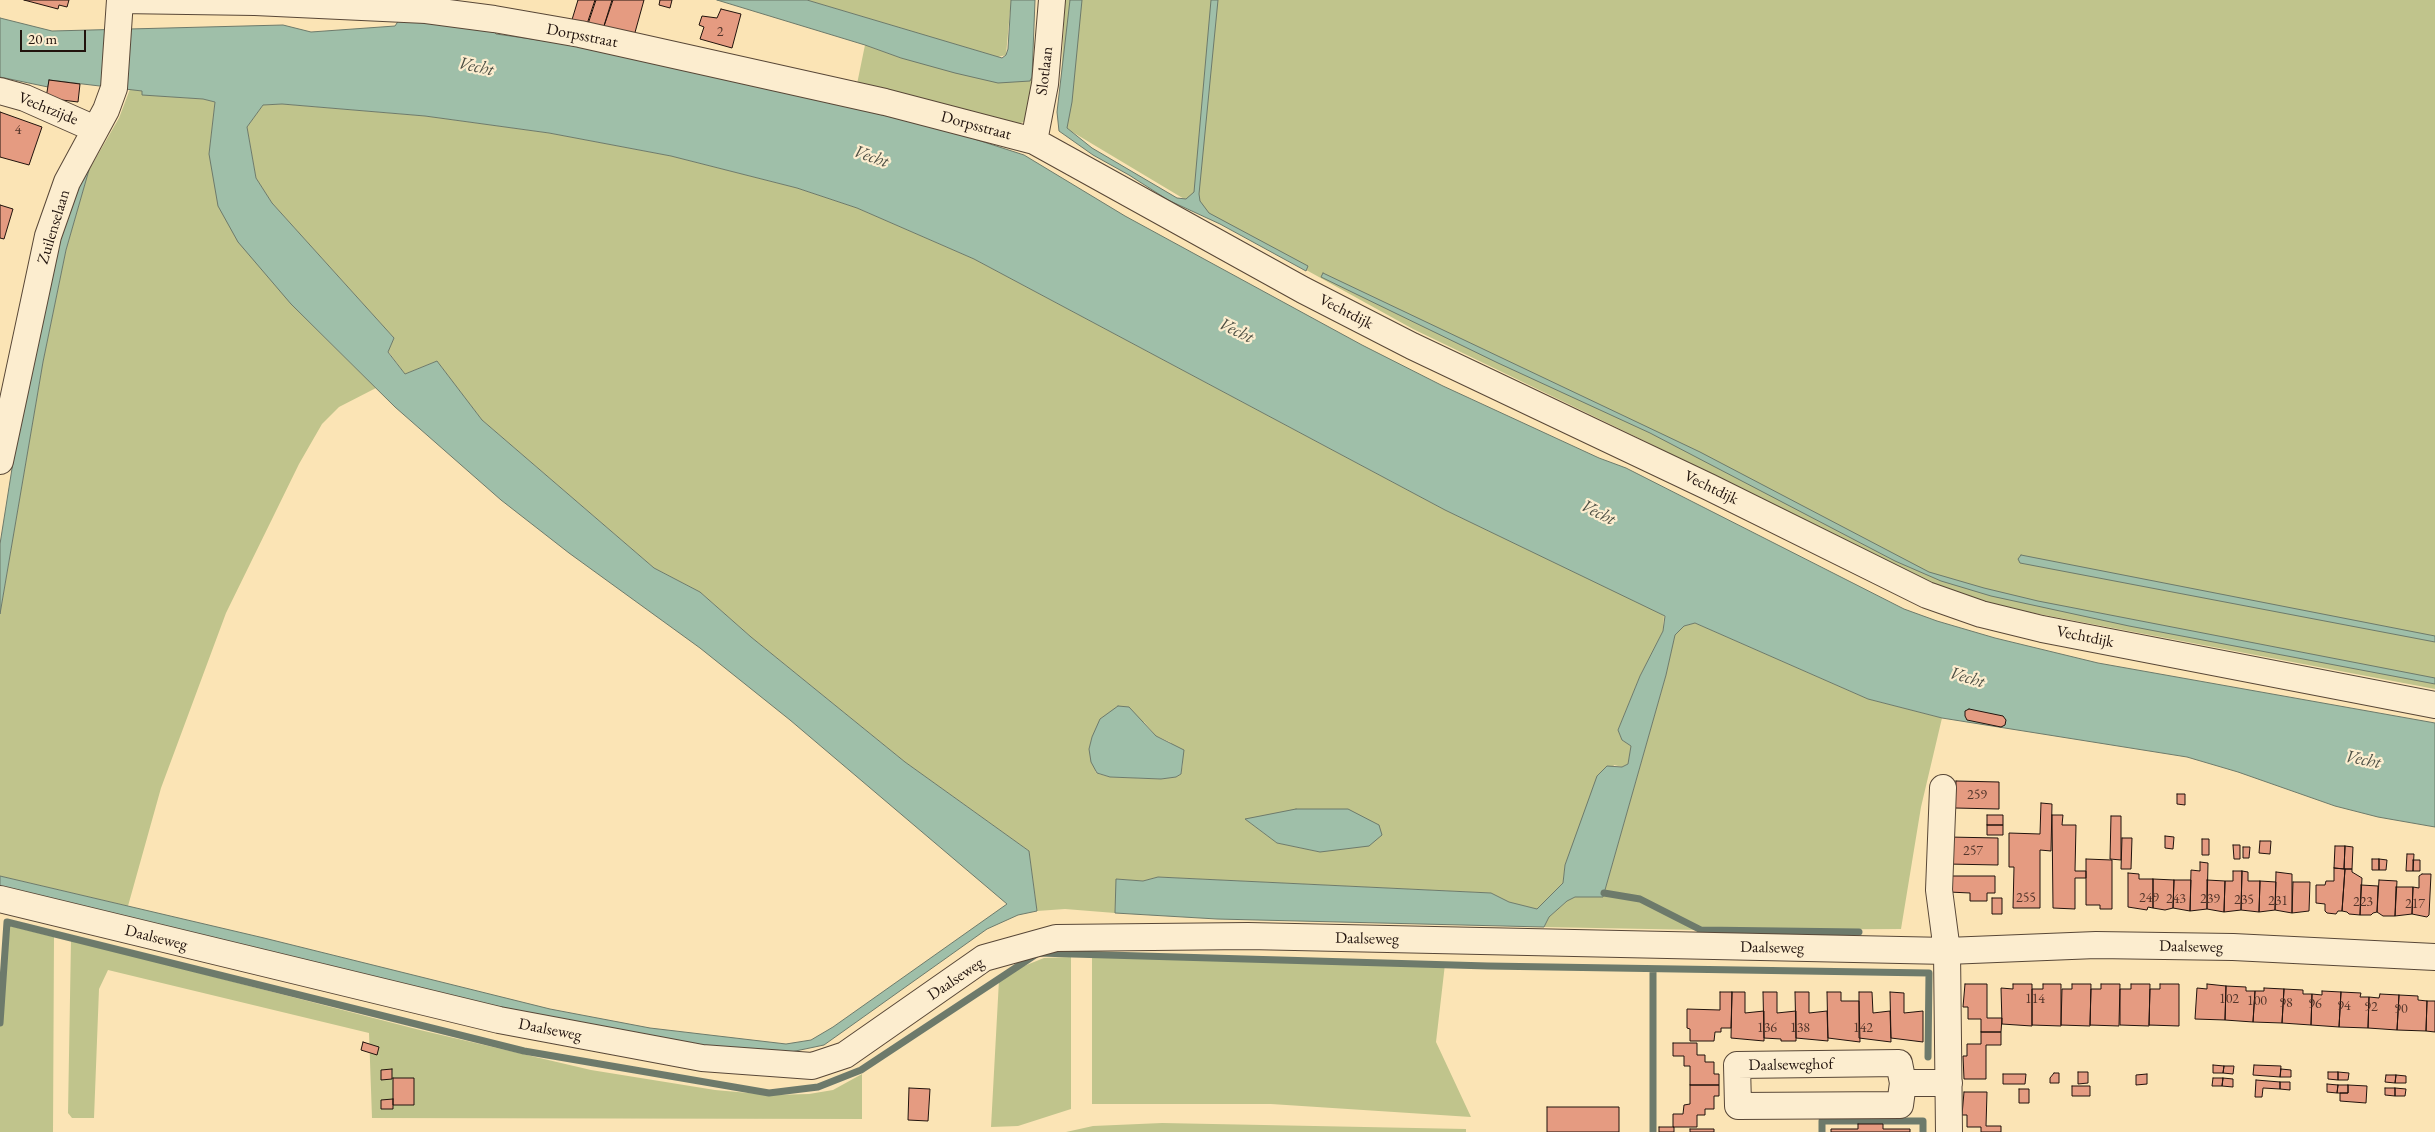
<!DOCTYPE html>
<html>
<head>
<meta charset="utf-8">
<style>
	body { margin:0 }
	#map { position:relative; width:2435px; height:1132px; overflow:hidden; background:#fbe4b5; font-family:"EB Garamond",serif }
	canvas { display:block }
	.scale { position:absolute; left:20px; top:30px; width:66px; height:22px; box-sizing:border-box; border:2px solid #21130d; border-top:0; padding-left:6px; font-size:15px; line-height:18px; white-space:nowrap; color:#21130d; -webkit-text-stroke:4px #fcedcf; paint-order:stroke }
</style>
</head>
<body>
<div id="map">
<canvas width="2435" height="1132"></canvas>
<div class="scale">20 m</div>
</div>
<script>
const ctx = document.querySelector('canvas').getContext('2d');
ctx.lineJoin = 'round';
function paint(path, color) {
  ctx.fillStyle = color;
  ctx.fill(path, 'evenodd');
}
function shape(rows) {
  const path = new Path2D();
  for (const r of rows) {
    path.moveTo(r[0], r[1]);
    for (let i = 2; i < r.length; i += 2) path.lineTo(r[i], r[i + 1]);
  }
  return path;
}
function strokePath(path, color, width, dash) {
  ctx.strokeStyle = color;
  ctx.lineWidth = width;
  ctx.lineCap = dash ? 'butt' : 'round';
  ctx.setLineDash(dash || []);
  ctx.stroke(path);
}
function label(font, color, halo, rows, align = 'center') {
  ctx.font = font + ' "EB Garamond",serif';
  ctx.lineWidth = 4.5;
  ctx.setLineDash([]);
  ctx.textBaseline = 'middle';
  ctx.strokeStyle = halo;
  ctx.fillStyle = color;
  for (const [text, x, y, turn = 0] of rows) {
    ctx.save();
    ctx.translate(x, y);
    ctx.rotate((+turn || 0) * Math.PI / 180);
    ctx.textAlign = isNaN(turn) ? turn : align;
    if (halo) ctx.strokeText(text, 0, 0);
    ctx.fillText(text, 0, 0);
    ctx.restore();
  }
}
paint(shape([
	[807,0,1011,0,1006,55,998,57],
	[1065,0,2435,0,2435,689,1965,600,1923,585,1649,443,1413,329,1261,245,1059,124],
	[865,45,901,58,1032,77,1031,67,1040,71,1030,116,1024,122,1014,125,857,84],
	[130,89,142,91,142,94,203,99,215,102,209,154,291,304,376,388,339,407,322,424,299,464,226,613,161,788,128,906,0,876,0,614,43,362,66,250,89,170,119,118],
	[282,104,425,116,549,133,671,156,797,188,857,208,974,259,1445,510,1664,615,1663,631,1640,676,1618,730,1622,740,1631,746,1628,764,1622,767,1614,765,1565,865,1563,883,1537,909,1509,902,1491,893,1158,877,1143,881,1117,879,1115,913,1065,909,1037,911,1029,851,905,762,751,637,700,592,654,568,482,420,437,361,405,374,388,351,394,338,272,203,256,178,247,127,263,105],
	[1144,722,1156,736,1170,742,1183,762,1181,774,1176,777,1161,779,1110,777,1096,773,1089,749,1092,737],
	[1245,819,1320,852,1277,843],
	[1695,623,1868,699,1942,718,1921,807,1901,929,1701,930,1544,927,1549,917,1567,901,1575,897,1603,897,1666,675,1675,634,1684,626],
	[10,926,54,937,53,1132,0,1132,0,1020,8,929],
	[71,940,420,1030,591,1070,715,1090,771,1095,809,1094,833,1090,862,1074,862,1119,372,1118,369,1033,108,970,99,989,94,1118,72,1118,68,1113],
	[1124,955,1445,964,1436,1042,1471,1117,1271,1104,1092,1104,1092,956],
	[1071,957,1071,1109,1018,1126,991,1127,999,980,1019,968,1044,958],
	[1162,1123,1466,1129,1466,1132,1066,1132,1093,1126]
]), '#c0c48c');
const water = shape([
	[717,0,807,0,1002,58,1006,55,1008,49,1011,0,1035,0,1032,77,1030,81,998,83,955,73,901,58,865,45,717,0],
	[1070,0,1082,0,1072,102,1067,128,1092,148,1177,198,1186,199,1194,192,1211,0,1218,0,1199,194,1200,201,1209,213,1308,266,1306,271,1220,224,1168,200,1129,175,1093,155,1059,131,1057,112,1070,0],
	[0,18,52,31,283,25,311,32,395,26,399,20,491,28,496,34,560,43,823,100,959,134,1024,155,1125,216,1362,345,1443,386,1599,458,1626,468,1904,609,1937,621,1995,638,2098,663,2435,723,2435,827,2378,817,2335,806,2238,772,2187,757,1942,718,1868,699,1695,623,1684,626,1675,635,1666,675,1603,897,1575,897,1567,901,1549,917,1544,927,1217,919,1115,913,1116,879,1143,881,1158,877,1491,893,1509,902,1537,909,1563,883,1565,865,1597,776,1607,766,1622,767,1628,764,1631,746,1622,740,1618,730,1640,676,1663,631,1665,616,1445,510,974,259,857,208,797,188,671,156,549,133,425,116,282,104,263,105,247,127,256,178,272,203,394,338,388,352,405,374,437,361,482,420,654,568,700,592,751,637,905,762,1029,851,1037,911,1018,915,987,929,824,1045,786,1053,679,1044,467,1000,0,886,0,876,264,938,550,1009,650,1028,786,1044,811,1040,833,1027,1007,904,790,720,700,648,569,553,501,500,395,407,291,304,238,242,218,206,209,154,215,102,203,99,142,95,142,91,49,80,48,87,0,77,0,18],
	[89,170,66,250,43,362,0,614,0,544,28,368,58,242,85,171,89,170],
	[1323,273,1700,452,1929,572,1984,588,2038,601,2435,678,2435,684,2129,626,1991,596,1941,581,1895,561,1650,433,1498,363,1321,277,1323,273],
	[2021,555,2435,636,2435,642,2020,563,2018,559,2021,555],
	[1118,706,1129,707,1156,736,1184,750,1181,774,1176,777,1161,779,1110,777,1097,773,1091,762,1089,749,1092,737,1100,719,1118,706],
	[1296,809,1348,809,1379,825,1382,835,1369,846,1320,852,1277,843,1245,819,1296,809]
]);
paint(water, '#9fbfa9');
strokePath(water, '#6d7a6b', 1);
strokePath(shape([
	[1604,893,1640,899,1701,930,1859,932],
	[1653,969,1653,1132],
	[0,1023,7,922,524,1051,769,1093,818,1087,861,1070,1038,953,1488,966,1929,973,1928,1057],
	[1822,1132,1822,1121,1923,1121,1923,1132]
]), '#6d7a6b', 7);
const building = shape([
	[24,0,69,0,67,7,59,5,58,9,24,0],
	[578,0,595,0,586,27,571,23,578,0],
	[596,0,612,0,603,29,587,27,596,0],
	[613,0,644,0,634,36,603,29,613,0],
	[660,0,672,0,670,8,659,5,660,0],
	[721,9,741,14,732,48,700,39,704,27,699,25,702,16,717,18,721,9],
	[49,80,80,84,78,102,46,98,49,80],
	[0,112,42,127,29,165,0,157,0,112],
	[0,205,13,209,4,239,0,238,0,205],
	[1969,709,2003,716,2006,720,2005,725,2001,727,1967,720,1965,716,1965,711,1969,709],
	[1956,781,1999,782,1999,809,1955,808,1956,781],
	[2177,794,2185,794,2185,805,2177,804,2177,794],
	[2041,803,2052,804,2051,851,2040,850,2040,908,2013,908,2014,867,2009,867,2009,833,2040,834,2041,803],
	[1987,815,2003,815,2003,825,1987,825,1987,815],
	[2052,815,2063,815,2062,825,2076,825,2075,871,2086,871,2086,878,2075,878,2075,909,2053,908,2052,815],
	[2111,816,2121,816,2121,860,2110,859,2111,816],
	[1987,825,2003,825,2003,835,1987,835,1987,825],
	[2165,836,2174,837,2173,849,2165,848,2165,836],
	[1948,837,1998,838,1998,865,1947,864,1948,837],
	[2122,838,2132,838,2131,869,2121,869,2122,838],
	[2202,839,2209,839,2209,855,2202,855,2202,839],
	[2260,841,2271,841,2270,854,2259,853,2260,841],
	[2233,845,2240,845,2240,859,2234,859,2233,845],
	[2335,846,2345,846,2344,869,2334,868,2335,846],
	[2345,846,2353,847,2352,869,2344,869,2345,846],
	[2243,847,2250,847,2249,858,2243,858,2243,847],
	[2407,854,2414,854,2413,871,2406,871,2407,854],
	[2086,859,2112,860,2112,909,2100,909,2100,905,2086,905,2086,859],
	[2372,859,2379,859,2379,870,2372,870,2372,859],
	[2379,859,2387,860,2386,870,2379,870,2379,859],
	[2413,860,2420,860,2420,871,2413,871,2413,860],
	[2200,862,2208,863,2207,909,2190,911,2191,870,2200,871,2200,862],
	[2334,868,2345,869,2342,911,2338,911,2336,914,2327,913,2325,911,2325,904,2316,903,2316,885,2325,885,2326,881,2334,881,2334,868],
	[2345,869,2352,869,2352,872,2362,878,2360,915,2349,914,2347,912,2342,911,2345,869],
	[2233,871,2242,871,2241,910,2224,912,2225,881,2233,881,2233,871],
	[2242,871,2248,872,2248,881,2260,881,2259,912,2241,910,2242,871],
	[2276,872,2292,874,2292,913,2275,910,2276,872],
	[2128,873,2139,874,2139,879,2153,879,2153,908,2148,907,2147,910,2128,907,2128,873],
	[2422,874,2431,874,2429,915,2427,917,2412,914,2413,887,2419,888,2419,876,2422,874],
	[1949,876,1995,876,1995,893,1987,893,1987,901,1970,901,1970,893,1949,892,1949,876],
	[2153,879,2174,880,2173,908,2165,910,2153,908,2153,879],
	[2174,880,2191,880,2190,911,2173,908,2174,880],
	[2207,880,2225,881,2224,912,2207,909,2207,880],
	[2379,880,2397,881,2395,916,2383,916,2377,912,2379,880],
	[2260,881,2276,882,2275,910,2259,912,2260,881],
	[2293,882,2310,882,2309,911,2292,913,2293,882],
	[2361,885,2378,886,2377,912,2373,913,2371,915,2360,915,2361,885],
	[2396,887,2413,887,2412,914,2395,916,2396,887],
	[1992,898,2002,898,2002,914,1992,914,1992,898],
	[1965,984,1987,984,1987,1018,2002,1018,2001,1032,1981,1032,1981,1019,1968,1019,1968,1007,1963,1007,1965,984],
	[2013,984,2032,984,2032,1026,2002,1024,2001,988,2013,989,2013,984],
	[2043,984,2061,984,2061,1026,2032,1025,2032,989,2043,989,2043,984],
	[2072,984,2091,984,2090,1026,2061,1025,2062,989,2072,989,2072,984],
	[2101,984,2120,984,2119,1026,2090,1025,2091,989,2101,989,2101,984],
	[2131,984,2150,984,2149,1026,2120,1025,2120,989,2131,989,2131,984],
	[2160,984,2179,984,2179,1026,2149,1025,2150,989,2160,989,2160,984],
	[2207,984,2226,986,2225,1020,2195,1019,2197,988,2207,989,2207,984],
	[2226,986,2246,987,2246,991,2255,991,2253,1022,2225,1020,2226,986],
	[2264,988,2284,989,2282,1023,2253,1022,2255,991,2264,991,2264,988],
	[2284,989,2303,990,2303,994,2312,994,2311,1025,2282,1023,2284,989],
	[2322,991,2341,992,2339,1027,2311,1025,2312,994,2322,995,2322,991],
	[1720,992,1732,992,1731,1028,1721,1028,1721,1032,1715,1032,1714,1041,1690,1041,1690,1029,1687,1028,1687,1009,1720,1010,1720,992],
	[1732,992,1745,992,1745,1013,1764,1011,1764,1041,1731,1038,1732,992],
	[1763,992,1777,992,1777,1013,1796,1011,1796,1041,1781,1041,1781,1039,1764,1038,1763,992],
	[1795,992,1809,992,1809,1013,1827,1011,1828,1041,1796,1038,1795,992],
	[1827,992,1841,992,1841,1001,1859,1001,1860,1042,1828,1038,1827,992],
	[1859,992,1872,992,1873,1013,1890,1011,1891,1042,1859,1038,1859,992],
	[1890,992,1904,993,1904,1013,1923,1011,1923,1042,1891,1038,1890,992],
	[2341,992,2361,993,2360,997,2369,997,2368,1028,2339,1027,2341,992],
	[2380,994,2399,995,2397,1030,2368,1028,2369,997,2379,998,2380,994],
	[2399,995,2418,996,2418,1000,2427,1001,2426,1031,2397,1030,2399,995],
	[2427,1001,2435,1001,2435,1032,2426,1031,2427,1001],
	[1981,1032,2001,1032,2001,1045,1986,1045,1986,1079,1964,1079,1963,1056,1967,1056,1967,1044,1981,1044,1981,1032],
	[363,1042,379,1047,377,1055,361,1050,363,1042],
	[1673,1043,1697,1043,1697,1055,1705,1055,1705,1062,1714,1062,1714,1074,1719,1074,1719,1085,1690,1085,1690,1066,1684,1066,1684,1056,1673,1056,1673,1043],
	[2213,1065,2224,1066,2223,1073,2213,1073,2213,1065],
	[2254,1065,2281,1066,2280,1077,2253,1075,2254,1065],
	[2224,1066,2234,1066,2233,1074,2223,1073,2224,1066],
	[392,1069,392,1079,381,1080,381,1070,392,1069],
	[2281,1069,2291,1070,2291,1077,2280,1077,2281,1069],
	[2078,1072,2088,1072,2088,1083,2078,1084,2078,1072],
	[2328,1072,2338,1072,2338,1080,2328,1079,2328,1072],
	[2338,1072,2349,1073,2348,1080,2338,1080,2338,1072],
	[2054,1073,2059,1073,2059,1083,2050,1083,2050,1078,2054,1073],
	[2003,1074,2026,1074,2025,1084,2003,1084,2003,1074],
	[2147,1074,2147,1084,2136,1085,2136,1075,2147,1074],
	[2386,1075,2396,1075,2395,1083,2385,1082,2386,1075],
	[2396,1075,2406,1076,2406,1083,2395,1083,2396,1075],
	[393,1078,414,1078,414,1105,393,1105,393,1078],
	[2213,1078,2223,1078,2222,1086,2212,1086,2213,1078],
	[2223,1078,2233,1079,2233,1087,2222,1086,2223,1078],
	[2256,1080,2280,1082,2280,1089,2263,1088,2262,1097,2255,1097,2256,1080],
	[2280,1082,2290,1082,2290,1090,2280,1089,2280,1082],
	[2327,1084,2338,1085,2337,1093,2327,1092,2327,1084],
	[1690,1085,1719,1085,1719,1096,1714,1096,1714,1109,1705,1109,1705,1115,1697,1115,1697,1127,1673,1127,1673,1114,1683,1114,1684,1105,1690,1104,1690,1085],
	[2338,1085,2348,1085,2348,1093,2337,1093,2338,1085],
	[2348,1085,2367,1086,2366,1103,2340,1101,2340,1093,2348,1093,2348,1085],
	[2072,1086,2090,1086,2090,1096,2072,1096,2072,1086],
	[909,1088,930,1089,928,1121,908,1120,909,1088],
	[2385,1088,2395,1088,2395,1096,2385,1095,2385,1088],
	[2395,1088,2406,1089,2405,1096,2395,1096,2395,1088],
	[2019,1089,2029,1089,2029,1103,2019,1103,2019,1089],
	[1964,1092,1987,1092,1986,1126,2001,1126,2001,1132,1981,1132,1981,1127,1967,1127,1967,1115,1962,1115,1964,1092],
	[393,1099,393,1109,381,1109,381,1100,393,1099],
	[1547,1107,1619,1107,1619,1132,1547,1132,1547,1107],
	[1858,1124,1883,1124,1883,1129,1910,1129,1910,1132,1831,1132,1831,1129,1858,1129,1858,1124],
	[1659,1127,1674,1127,1674,1132,1659,1132,1659,1127],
	[1690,1129,1714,1129,1714,1132,1690,1132,1690,1129]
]);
paint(building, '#e59b81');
strokePath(building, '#21130d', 1);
const minor = shape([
	[120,0,255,2,426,10,494,19,580,34,885,102,1034,141,1303,290,1412,346,1709,487,1927,595,1981,614,2042,629,2435,705],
	[0,91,25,98,95,129],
	[1034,141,1045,84,1052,0],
	[0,461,48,236,67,182,106,110,114,88,120,0],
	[1943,788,1939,890,1947,951,1949,1132],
	[0,899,499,1020,702,1058,812,1066,845,1055,984,958,1056,938,1248,936,1947,951,2096,945,2233,947,2435,957],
	[1903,1083,1899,1063,1737,1065,1738,1106,1900,1105,1903,1083,1949,1083]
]);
strokePath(minor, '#584737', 28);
strokePath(minor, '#fcedcf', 26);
label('14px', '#52352a', null, [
	["2",720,32],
	["4",18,130],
	["259",1977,795],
	["257",1973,851],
	["255",2026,898],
	["249",2149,898],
	["243",2176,899],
	["239",2210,899],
	["235",2244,900],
	["231",2278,901],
	["223",2363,902],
	["217",2415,904],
	["114",2035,999],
	["102",2229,999],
	["100",2257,1001],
	["98",2286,1003],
	["96",2315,1004],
	["94",2344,1006],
	["92",2371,1007],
	["90",2401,1009],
	["136",1767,1028],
	["138",1800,1028],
	["142",1863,1028]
]);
label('16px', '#21130d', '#fcedcf', [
	["Dorpsstraat",582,36,11],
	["Slotlaan",1045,71,-83],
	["Vechtzijde",48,109,22],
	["Dorpsstraat",976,126,15],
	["Zuilenselaan",54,227,-73],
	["Vechtdijk",1346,312,27],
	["Vechtdijk",1711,488,26],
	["Vechtdijk",2085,637,11],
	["Daalseweg",156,938,14],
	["Daalseweg",1367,939,1],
	["Daalseweg",2191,947,1],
	["Daalseweg",1772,948,1],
	["Daalseweg",956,979,-34],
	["Daalseweg",550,1030,11],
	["Daalseweghof",1791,1065,-1]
]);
label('italic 18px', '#4d4f44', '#fcedcf', [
	["Vecht",476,67,12],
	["Vecht",871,157,19],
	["Vecht",1236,331,26],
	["Vecht",1598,513,27],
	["Vecht",1967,678,16],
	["Vecht",2363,760,11]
]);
</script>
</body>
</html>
